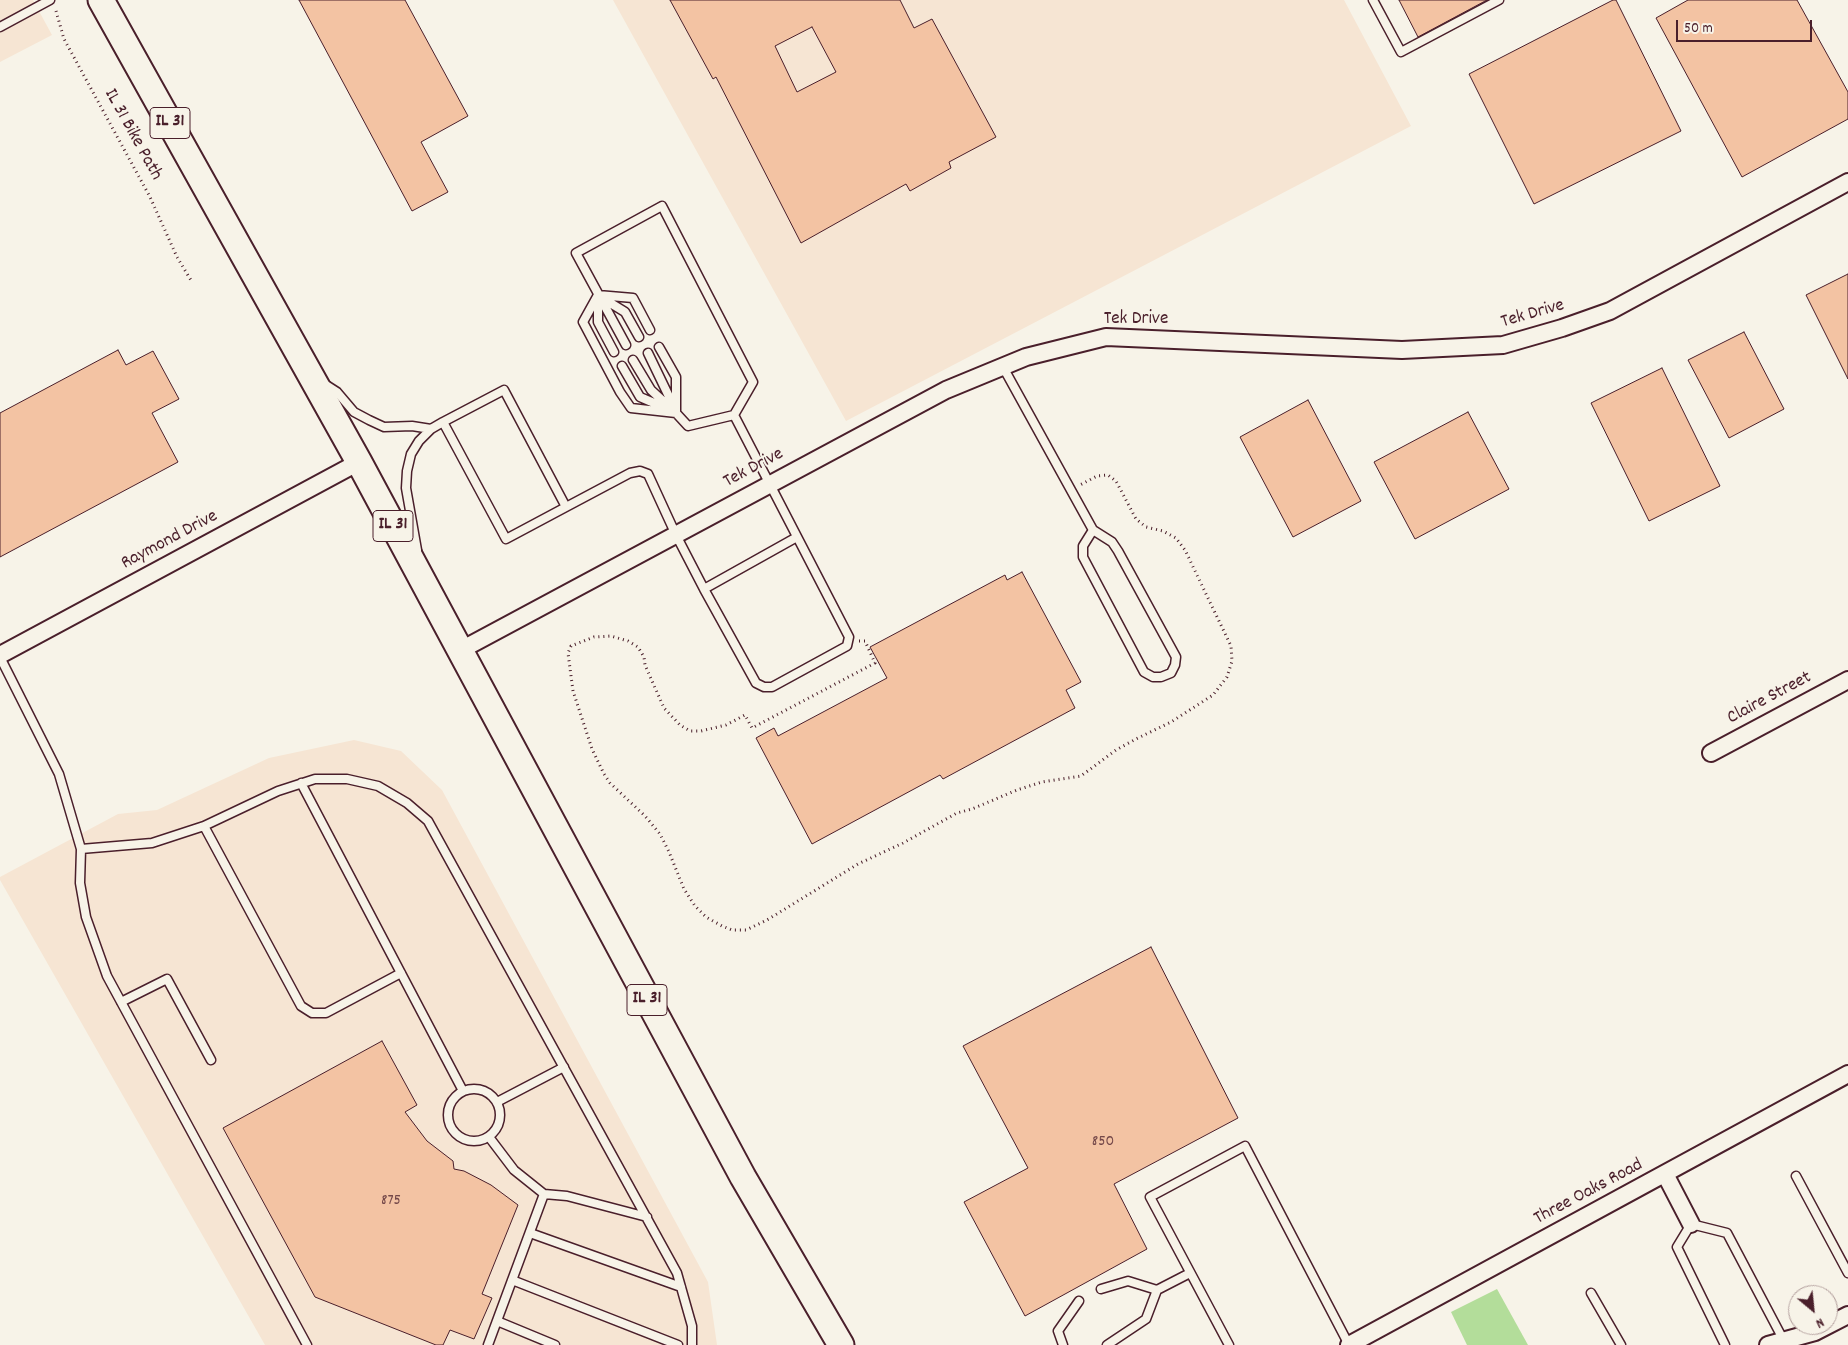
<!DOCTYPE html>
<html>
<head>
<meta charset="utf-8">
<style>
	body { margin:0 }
	#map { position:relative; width:1848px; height:1345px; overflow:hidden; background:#f7f3e8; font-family:Dekko,sans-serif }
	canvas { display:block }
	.north { position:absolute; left:1788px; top:1285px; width:50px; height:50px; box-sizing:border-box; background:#f7f3e8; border:1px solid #b29e9c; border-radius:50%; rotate:152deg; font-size:14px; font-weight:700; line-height:20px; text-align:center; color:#4a1f2b }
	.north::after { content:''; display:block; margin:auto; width:18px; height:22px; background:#4a1f2b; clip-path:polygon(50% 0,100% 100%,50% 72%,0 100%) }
	.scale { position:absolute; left:1676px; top:20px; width:136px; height:22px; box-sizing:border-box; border:2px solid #4a1f2b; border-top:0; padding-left:6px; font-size:15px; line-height:18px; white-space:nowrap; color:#4a1f2b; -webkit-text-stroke:4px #f7f3e8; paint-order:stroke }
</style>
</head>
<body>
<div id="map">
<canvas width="1848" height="1345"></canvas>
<div class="north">N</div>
<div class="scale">50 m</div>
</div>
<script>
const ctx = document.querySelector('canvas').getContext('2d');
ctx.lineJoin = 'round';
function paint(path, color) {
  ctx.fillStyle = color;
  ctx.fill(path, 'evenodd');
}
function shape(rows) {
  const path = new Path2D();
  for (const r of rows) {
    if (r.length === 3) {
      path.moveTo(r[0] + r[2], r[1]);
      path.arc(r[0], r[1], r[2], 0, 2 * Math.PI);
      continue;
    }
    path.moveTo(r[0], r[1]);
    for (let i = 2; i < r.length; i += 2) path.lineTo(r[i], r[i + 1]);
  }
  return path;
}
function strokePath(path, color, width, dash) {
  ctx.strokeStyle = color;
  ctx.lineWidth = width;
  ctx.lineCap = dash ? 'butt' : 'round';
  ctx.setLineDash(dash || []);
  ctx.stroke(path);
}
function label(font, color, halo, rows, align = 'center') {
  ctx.font = font + ' Dekko,sans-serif';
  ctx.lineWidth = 4;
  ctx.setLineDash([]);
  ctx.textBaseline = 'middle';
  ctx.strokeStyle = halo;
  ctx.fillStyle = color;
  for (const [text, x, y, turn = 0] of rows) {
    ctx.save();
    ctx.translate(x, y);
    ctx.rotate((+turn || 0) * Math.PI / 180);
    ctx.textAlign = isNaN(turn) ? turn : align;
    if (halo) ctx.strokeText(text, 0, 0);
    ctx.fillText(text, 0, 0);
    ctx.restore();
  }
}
paint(shape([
	[0,0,33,0,52,35,0,62],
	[613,0,1344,0,1411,126,846,421],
	[354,740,401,751,442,790,708,1282,717,1345,265,1345,0,880,0,877,118,814,157,810,269,758]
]), '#f6e5d3');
paint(shape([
	[1497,1289,1528,1345,1467,1345,1451,1312]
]), '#b3dd9a');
const building = shape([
	[299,0,405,0,468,116,421,142,448,192,412,211,299,0],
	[670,0,900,0,914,28,932,19,996,137,949,162,951,168,910,191,906,184,801,243,716,77,713,79,670,0],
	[812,27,836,72,797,92,775,46,812,27],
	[1399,0,1487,0,1418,37,1399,0],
	[1613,0,1616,0,1681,131,1534,204,1469,74,1613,0],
	[1688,0,1797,0,1848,92,1848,119,1742,177,1656,18,1688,0],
	[1848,274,1848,379,1806,295,1848,274],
	[1744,332,1784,409,1729,438,1688,360,1744,332],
	[118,350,126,365,153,351,179,399,152,413,178,462,0,557,0,413,118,350],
	[1662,368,1720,486,1649,521,1591,403,1662,368],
	[1308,400,1361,501,1293,537,1240,437,1308,400],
	[1468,412,1509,489,1415,539,1374,462,1468,412],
	[1022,572,1081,682,1066,690,1075,708,943,779,940,775,812,844,756,738,774,728,778,736,887,678,870,647,1005,575,1007,580,1022,572],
	[1151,947,1238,1118,1114,1184,1147,1249,1025,1316,964,1202,1028,1168,963,1046,1151,947],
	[382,1041,417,1105,405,1112,427,1141,453,1161,454,1169,464,1171,491,1185,518,1205,482,1294,492,1298,474,1339,450,1330,443,1345,436,1345,315,1297,223,1128,382,1041]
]);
paint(building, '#f3c3a3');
strokePath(building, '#4a1f2b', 1);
const service = shape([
	[1373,0,1401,52,1499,0],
	[0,27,50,0],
	[598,295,583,322,620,392,631,408,676,413],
	[598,295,633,298,650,330],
	[599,296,625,312,639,337],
	[598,297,598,322,614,352],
	[659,347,676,377,676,413],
	[648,353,675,409],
	[633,360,651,390,676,413,688,426,734,415],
	[622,366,640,397,668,409],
	[1003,367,1093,530,1112,542,1118,551,1176,657,1175,665,1171,673,1161,677,1153,677,1144,672,1083,557,1083,546,1093,530],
	[323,383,337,392,354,412,369,420,384,427,412,426,431,429],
	[566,507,630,473,640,471,648,474,676,535,704,589,756,683,764,687,772,687,847,646,849,637,734,415,753,382,662,206,576,253,626,345],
	[417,550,406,488,407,471,411,454,419,441,431,429,443,422,504,390,566,507,506,539,443,422],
	[704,589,797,537],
	[0,657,59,774,81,849,152,843,204,826,278,791,315,779,347,779,378,786,407,803,428,821,677,1273,692,1326,692,1345],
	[301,783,463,1091],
	[204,826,301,1006,312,1013,326,1013,401,973],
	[81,849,80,883,86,917,107,976,307,1345],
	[121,1002,167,979,211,1060],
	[474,1115,26],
	[497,1102,564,1067],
	[1796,1176,1848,1273],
	[544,1194,567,1196,647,1217],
	[530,1233,681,1287],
	[512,1280,678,1345],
	[1101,1289,1128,1281,1157,1290],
	[1591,1293,1621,1345],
	[497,1321,555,1345],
	[488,1345,544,1194,514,1170,489,1137],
	[1063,1345,1058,1331,1079,1301],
	[1107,1345,1146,1319,1157,1290,1190,1273],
	[1229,1345,1150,1197,1245,1146,1349,1345],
	[1725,1345,1677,1247,1691,1224,1727,1233,1784,1341]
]);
const minor = shape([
	[459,651,946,390,1026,357,1106,337,1402,350,1503,345,1562,328,1610,311,1848,182],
	[0,655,359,462],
	[1711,753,1848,680],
	[1665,1174,1691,1224],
	[1349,1345,1848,1074],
	[1768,1345,1815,1332,1848,1315]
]);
const primary = shape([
	[101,0,359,462,743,1177,841,1345]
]);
strokePath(service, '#4a1f2b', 11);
strokePath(minor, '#4a1f2b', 20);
strokePath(primary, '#4a1f2b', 29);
strokePath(shape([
	[56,11,64,39,150,197,177,257,192,282],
	[859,641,865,641,875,663,752,728,745,715,726,725,701,731,690,731,680,725,664,708,645,665,644,657,638,647,628,641,611,636,594,637,571,646,568,653,573,691,592,749,604,774,610,783,645,816,660,834,669,852,684,889,695,906,706,917,722,926,732,930,746,930,767,920,858,864,903,843,957,813,972,809,1017,790,1042,782,1081,776,1116,750,1136,739,1171,722,1213,695,1227,677,1232,661,1231,646,1185,550,1176,538,1163,531,1146,527,1136,519,1116,481,1108,475,1097,476,1080,485]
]), '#4a1f2b', 3, [1, 4]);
strokePath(service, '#f7f3e8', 8);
strokePath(minor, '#f7f3e8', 16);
strokePath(primary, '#f7f3e8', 25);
label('16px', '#744849', null, [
	["850",1103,1143],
	["875",391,1202]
]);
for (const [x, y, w] of [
	[170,123,40],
	[393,526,40],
	[647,1000,40]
]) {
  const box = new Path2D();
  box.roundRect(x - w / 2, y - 15.5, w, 31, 4);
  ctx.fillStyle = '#f7f3e8';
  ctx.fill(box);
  strokePath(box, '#4a1f2b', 1);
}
label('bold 18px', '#4a1f2b', null, [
	["IL 31",170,123],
	["IL 31",393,526],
	["IL 31",647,1000]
]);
label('19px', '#4a1f2b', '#f7f3e8', [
	["IL 31 Bike Path",132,135,61],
	["Tek Drive",1533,315,-16],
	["Tek Drive",1136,320],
	["Tek Drive",754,469,-28],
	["Raymond Drive",170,541,-28],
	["Claire Street",1770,699,-28],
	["Three Oaks Road",1589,1193,-28]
]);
</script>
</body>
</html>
